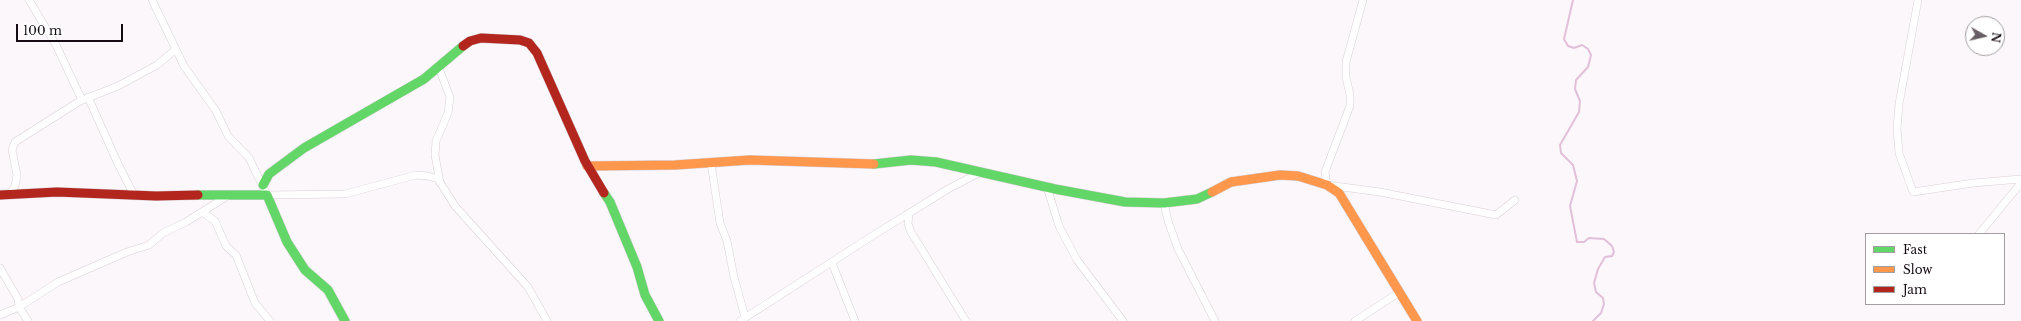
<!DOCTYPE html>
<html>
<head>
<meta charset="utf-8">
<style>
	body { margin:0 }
	#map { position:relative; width:2021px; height:321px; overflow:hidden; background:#fbf7fa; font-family:"Libre Baskerville",serif }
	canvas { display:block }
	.legend { position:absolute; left:1865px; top:233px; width:140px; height:72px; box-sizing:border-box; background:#fff; border:1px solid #a29ea1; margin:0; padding:5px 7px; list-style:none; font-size:12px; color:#160c13 }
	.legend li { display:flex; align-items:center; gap:8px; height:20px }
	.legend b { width:20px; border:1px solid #a29ea1 }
	.north { position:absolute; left:1965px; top:16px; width:40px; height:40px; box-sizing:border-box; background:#fff; border:1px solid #a29ea1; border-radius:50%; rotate:98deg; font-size:11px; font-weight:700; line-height:16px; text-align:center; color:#160c13 }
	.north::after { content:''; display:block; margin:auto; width:14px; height:18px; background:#665e64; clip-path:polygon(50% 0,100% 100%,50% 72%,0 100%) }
	.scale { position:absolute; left:16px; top:24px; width:107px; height:18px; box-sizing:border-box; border:2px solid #160c13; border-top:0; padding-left:5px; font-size:12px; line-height:14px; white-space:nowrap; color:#160c13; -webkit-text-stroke:3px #fff; paint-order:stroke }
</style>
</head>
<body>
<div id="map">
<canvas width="2021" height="321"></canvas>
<ul class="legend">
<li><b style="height:5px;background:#63d668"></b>Fast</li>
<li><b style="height:5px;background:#ff974d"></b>Slow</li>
<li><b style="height:5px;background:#b3261e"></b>Jam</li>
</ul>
<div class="north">N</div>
<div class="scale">100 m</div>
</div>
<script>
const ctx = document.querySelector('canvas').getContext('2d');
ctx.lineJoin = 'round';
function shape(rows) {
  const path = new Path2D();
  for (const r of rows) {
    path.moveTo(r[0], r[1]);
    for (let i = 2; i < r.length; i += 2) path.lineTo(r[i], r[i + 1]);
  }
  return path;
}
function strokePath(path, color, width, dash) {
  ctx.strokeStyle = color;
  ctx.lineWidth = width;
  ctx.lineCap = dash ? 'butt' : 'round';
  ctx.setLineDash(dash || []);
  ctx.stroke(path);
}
strokePath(shape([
	[1573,0,1564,39,1568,46,1574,48,1582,45,1588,49,1591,55,1588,67,1576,80,1575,89,1580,101,1579,112,1560,145,1561,153,1573,165,1577,181,1570,206,1577,242,1584,242,1589,238,1604,239,1612,246,1614,252,1612,256,1605,257,1598,269,1594,283,1596,292,1603,298,1604,304,1601,313,1593,321]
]), '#e2c0da', 2);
const street = shape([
	[29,0,56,45,82,100],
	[152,0,184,66,216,111,228,136,249,158,267,195,345,194,416,175,428,176,438,179,455,206,528,287,547,321],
	[1363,0,1346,62,1346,77,1350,95,1350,106,1325,172,1327,185,1380,192,1496,215,1515,200],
	[1918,0,1899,104,1897,129,1899,153,1913,192,1973,183,2021,179],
	[438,66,450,97,448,113,436,141,435,155,440,183],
	[88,97,119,166,134,195],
	[711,163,720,223,727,241,734,277,745,317],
	[1047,187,1059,226,1077,260,1123,321],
	[10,194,15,186,17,175,12,150,15,142,80,101,118,86,157,65,175,50],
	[1164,203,1168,221,1178,249,1215,321],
	[202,212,215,221,226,246,236,255,255,303,270,321],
	[909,214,908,224,911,232,966,321],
	[1979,234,2021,183],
	[832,263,855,321],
	[0,268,18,299,19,307,28,321],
	[0,315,19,307,58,282,127,252,149,245,163,233,186,222,229,195],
	[740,321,869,238,948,189,981,172],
	[1355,321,1400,292]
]);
const fast = shape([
	[874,164,911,160,936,162,1055,189,1125,202,1164,203,1197,199,1212,192],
	[263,185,269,174,304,148,424,79,463,46],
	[604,193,610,202,637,267,645,295,659,321],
	[198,195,267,195,287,242,305,270,328,290,345,321]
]);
const slow = shape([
	[587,166,675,165,750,160,874,164],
	[1212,192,1231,182,1280,175,1298,176,1327,185,1339,193,1417,321]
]);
const jam = shape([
	[463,46,470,41,481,38,520,40,529,43,537,53,585,161,604,193],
	[0,195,57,192,156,196,198,195]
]);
strokePath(street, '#d8d0d6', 8);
strokePath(fast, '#d8d0d6', 10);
strokePath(slow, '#d8d0d6', 10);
strokePath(jam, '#d8d0d6', 10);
strokePath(street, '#fefefe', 7);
strokePath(fast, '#63d668', 9);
strokePath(slow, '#ff974d', 9);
strokePath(jam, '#b3261e', 9);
</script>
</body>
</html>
